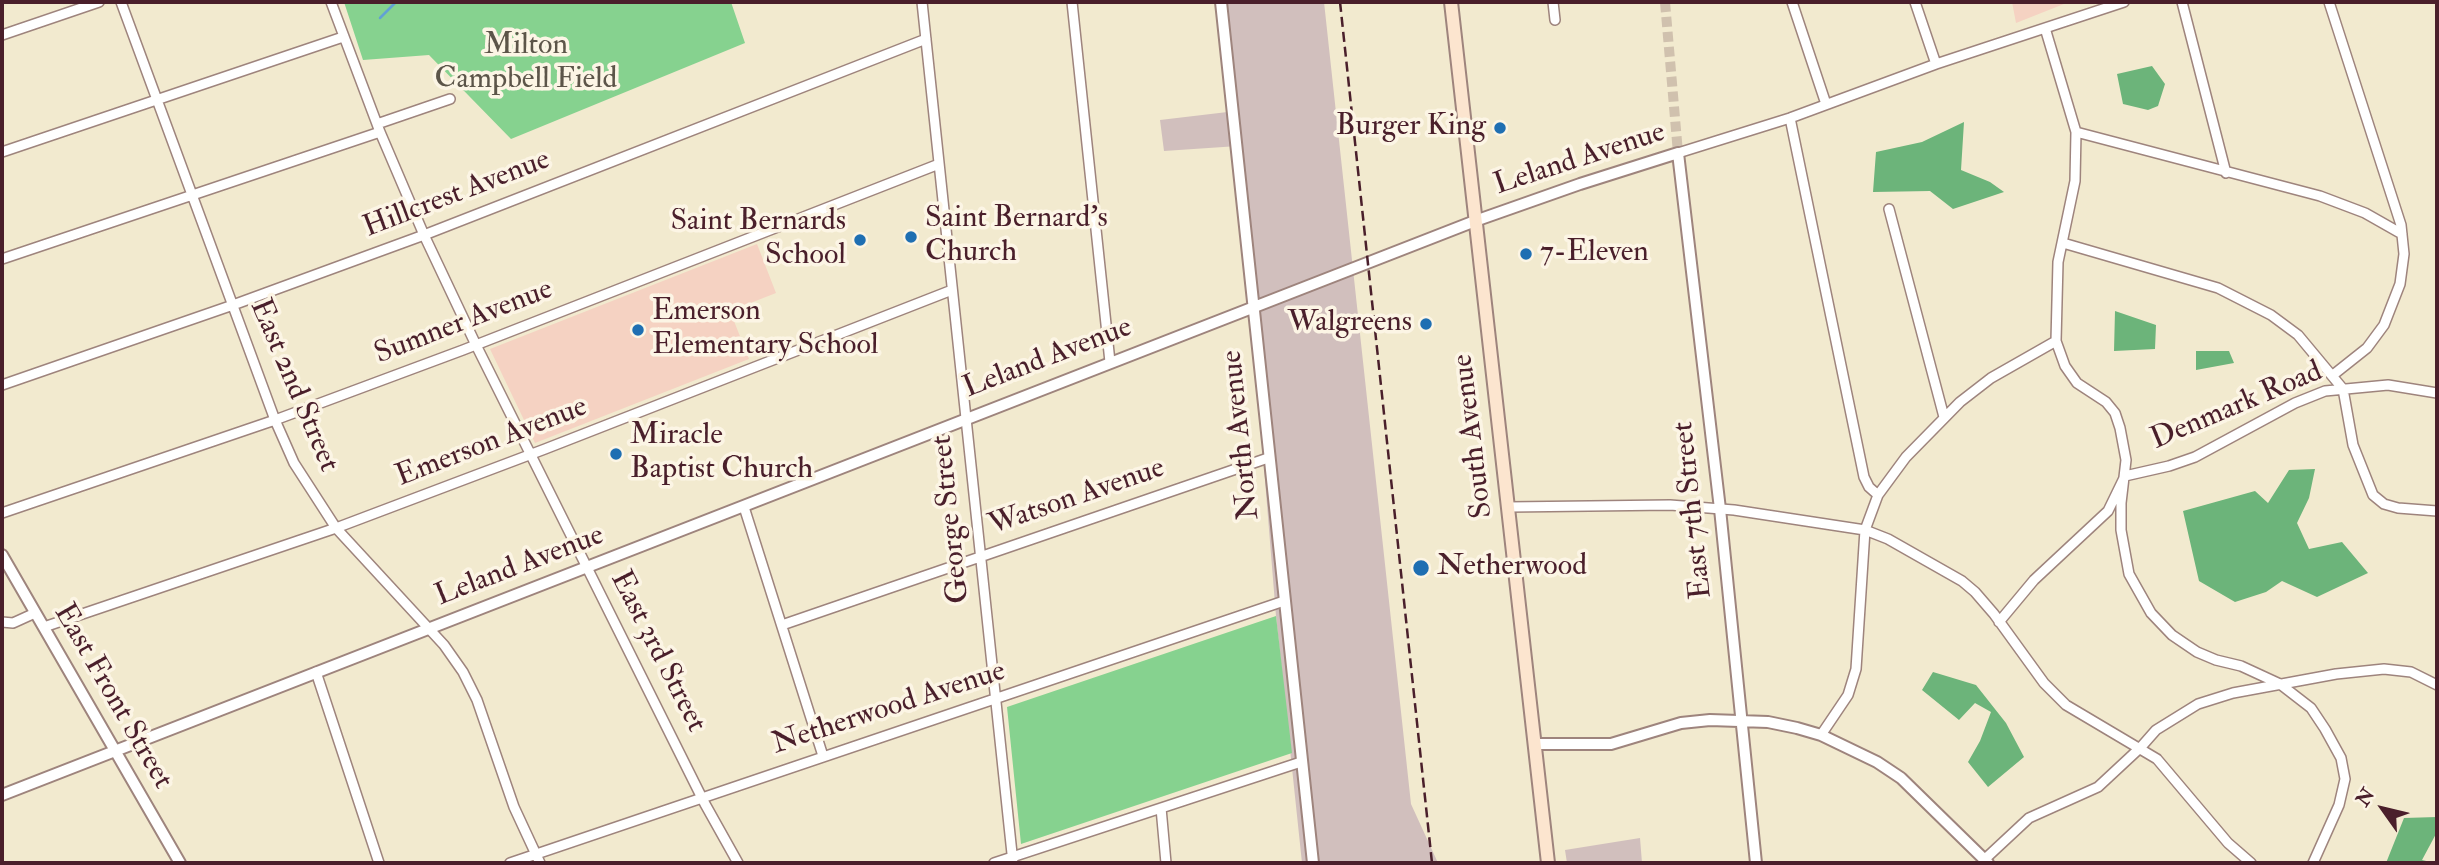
<!DOCTYPE html>
<html>
<head>
<meta charset="utf-8">
<style>
	body { margin:0 }
	#map { position:relative; width:2439px; height:865px; overflow:hidden; background:#f2eacf; font-family:"IM FELL Double Pica",serif }
	canvas { display:block }
	.frame { position:absolute; inset:0; border:4px solid #4a1f2b; pointer-events:none }
	.north { position:absolute; left:2348px; top:774px; width:70px; height:70px; -webkit-text-stroke:5px #fcf5e5; paint-order:stroke; rotate:304deg; font-size:19px; font-weight:700; line-height:28px; text-align:center; color:#4a1f2b }
	.north::after { content:''; display:block; margin:auto; width:24px; height:32px; background:#4a1f2b; clip-path:polygon(50% 0,100% 100%,50% 72%,0 100%) }
</style>
</head>
<body>
<div id="map">
<canvas width="2439" height="865"></canvas>
<div class="frame"></div>
<div class="north">N</div>
</div>
<script>
const ctx = document.querySelector('canvas').getContext('2d');
ctx.lineJoin = 'round';
function paint(path, color) {
  ctx.fillStyle = color;
  ctx.fill(path, 'evenodd');
}
function shape(rows) {
  const path = new Path2D();
  for (const r of rows) {
    path.moveTo(r[0], r[1]);
    for (let i = 2; i < r.length; i += 2) path.lineTo(r[i], r[i + 1]);
  }
  return path;
}
function strokePath(path, color, width, dash) {
  ctx.strokeStyle = color;
  ctx.lineWidth = width;
  ctx.lineCap = dash ? 'butt' : 'round';
  ctx.setLineDash(dash || []);
  ctx.stroke(path);
}
function label(font, color, halo, rows, align = 'center') {
  ctx.font = font + ' "IM FELL Double Pica",serif';
  ctx.lineWidth = 7;
  ctx.setLineDash([]);
  ctx.textBaseline = 'middle';
  ctx.strokeStyle = halo;
  ctx.fillStyle = color;
  for (const [text, x, y, turn = 0] of rows) {
    ctx.save();
    ctx.translate(x, y);
    ctx.rotate((+turn || 0) * Math.PI / 180);
    ctx.textAlign = isNaN(turn) ? turn : align;
    if (halo) ctx.strokeText(text, 0, 0);
    ctx.fillText(text, 0, 0);
    ctx.restore();
  }
}
paint(shape([
	[2012,2,2069,2,2016,23],
	[757,244,776,293,730,311,749,359,535,443,490,349]
]), '#f5d2c2');
paint(shape([
	[1225,2,1324,2,1411,804,1438,863,1302,863,1276,616,1238,146,1164,151,1160,120,1236,111],
	[1640,838,1642,863,1567,863,1565,850]
]), '#d1bfbd');
paint(shape([
	[344,2,731,2,745,43,511,139,429,55,363,60],
	[1276,616,1292,753,1021,844,1007,707]
]), '#86d28f');
paint(shape([
	[2152,66,2165,84,2158,106,2148,110,2123,104,2117,74],
	[1964,122,1961,170,1990,182,2004,192,1953,209,1930,191,1873,192,1876,152,1922,142],
	[2115,311,2156,325,2155,349,2114,351],
	[2196,351,2229,351,2234,363,2196,370],
	[2315,469,2309,498,2297,523,2309,549,2342,542,2368,573,2317,597,2282,581,2266,592,2235,602,2199,581,2183,511,2255,491,2268,503,2289,470],
	[1933,672,1976,685,2006,723,2024,757,1988,787,1968,762,1980,741,1991,712,1975,703,1959,720,1922,690],
	[2437,817,2437,832,2422,860,2435,863,2386,863,2404,818]
]), '#6cb47a');
strokePath(shape([
	[380,18,396,2]
]), '#62a1d4', 2.5);
strokePath(shape([
	[1665,2,1678,153]
]), '#d0c1ae', 10, [10, 5]);
const minor = shape([
	[121,2,275,420,294,463,336,528,444,645,463,672,477,700,514,807,540,863],
	[331,2,380,132,424,235,476,345,705,804,738,863],
	[922,2,1013,863],
	[1072,2,1110,362],
	[1553,2,1555,20],
	[1792,2,1826,104],
	[1915,2,1936,64],
	[2182,2,2226,173],
	[2329,2,2401,225,2404,254,2400,284,2384,325,2367,348,2333,375],
	[2045,28,2076,132,2075,181,2058,262,2056,341,2065,366,2077,383,2106,402,2115,413,2120,428,2126,460,2121,503,2121,530,2129,574,2151,613,2172,635,2197,652,2216,660,2241,666,2280,684,2311,708,2325,729,2341,758,2345,779,2339,805,2313,863],
	[2,35,99,2],
	[1790,118,1864,477,1869,487,1878,495],
	[377,124,450,99],
	[2076,132,2320,196,2365,213,2402,234],
	[2,152,343,37],
	[1678,153,1790,118,1936,64,2124,2],
	[1889,209,1944,417],
	[2063,243,2218,288,2271,315,2298,335,2343,389,2353,445,2373,495,2384,504,2398,508,2437,511],
	[2,259,380,132],
	[2,385,233,305,424,235,926,39],
	[744,507,823,756],
	[1509,507,1670,505,1734,510,1865,530,1888,539,1962,581,1975,592,1994,614,2044,683,2066,705,2157,759,2228,843,2251,863],
	[2,513,275,420,463,350,939,164],
	[2,622,13,623,35,613],
	[1999,622,2034,580,2108,511,2125,476,2169,466,2195,457,2295,403,2325,391,2388,385,2437,393],
	[782,625,1268,458],
	[44,627,336,528,545,449,952,290],
	[316,672,379,863],
	[1821,735,1848,695,1856,669,1865,530,1878,495,1906,457,1960,402,1991,378,2056,341],
	[1161,808,1166,863],
	[1985,859,2029,818,2098,787,2141,747,2156,730,2198,704,2233,693,2336,674,2384,669,2411,672,2437,685],
	[510,863,1284,601],
	[994,863,1301,762]
]);
const tertiary = shape([
	[1221,2,1313,863],
	[2,555,180,863],
	[1535,744,1611,744,1681,723,1710,720,1768,722,1797,728,1821,735,1877,762,1901,778,1988,863],
	[2,795,1475,221,1580,184,1678,153,1720,509,1756,863]
]);
const secondary = shape([
	[1451,2,1548,863]
]);
strokePath(minor, '#9e847d', 12);
strokePath(tertiary, '#9e847d', 14);
strokePath(secondary, '#9e847d', 16);
strokePath(minor, '#fff', 9);
strokePath(tertiary, '#fff', 10);
strokePath(secondary, '#fce5cf', 12);
strokePath(shape([
	[1340,2,1432,863]
]), '#4a1f2b', 2.5, [10, 5]);
for (const [x, y, r, color] of [
	[1500,128,7,"#1f6fb2"],
	[911,237,7,"#1f6fb2"],
	[860,240,7,"#1f6fb2"],
	[1526,254,7,"#1f6fb2"],
	[1426,324,7,"#1f6fb2"],
	[638,330,7,"#1f6fb2"],
	[616,454,7,"#1f6fb2"],
	[1421,568,9,"#1f6fb2"]
]) {
  const dot = new Path2D();
  dot.arc(x, y, r, 0, 2 * Math.PI);
  ctx.fillStyle = color;
  ctx.fill(dot);
  strokePath(dot, '#fcf5e5', 2.5);
}
label('30px', '#5c5549', '#fcf5e5', [
	["Milton",526,47],
	["Campbell Field",526,81]
]);
label('30px', '#4a1f2b', '#fcf5e5', [
	["Burger King",1486,128,"right"],
	["Saint Bernard's",925,220],
	["Church",925,254],
	["Saint Bernards",846,223,"right"],
	["School",846,257,"right"],
	["7-Eleven",1540,254],
	["Emerson",652,313],
	["Elementary School",652,347],
	["Walgreens",1412,324,"right"],
	["Miracle",630,437],
	["Baptist Church",630,471],
	["Netherwood",1437,568]
], 'left');
label('30px', '#4a1f2b', '#fcf5e5', [
	["Leland Avenue",1580,160,-18],
	["Hillcrest Avenue",457,195,-21],
	["Sumner Avenue",464,323,-21],
	["Leland Avenue",1048,359,-21],
	["East 2nd Street",293,386,67],
	["Denmark Road",2237,407,-23],
	["North Avenue",1242,435,-96],
	["South Avenue",1474,436,-97],
	["Emerson Avenue",492,443,-21],
	["Watson Avenue",1077,498,-19],
	["East 7th Street",1694,510,-96],
	["George Street",952,519,-96],
	["Leland Avenue",520,567,-21],
	["East 3rd Street",657,652,63],
	["East Front Street",112,697,60],
	["Netherwood Avenue",889,709,-18]
]);
</script>
</body>
</html>
